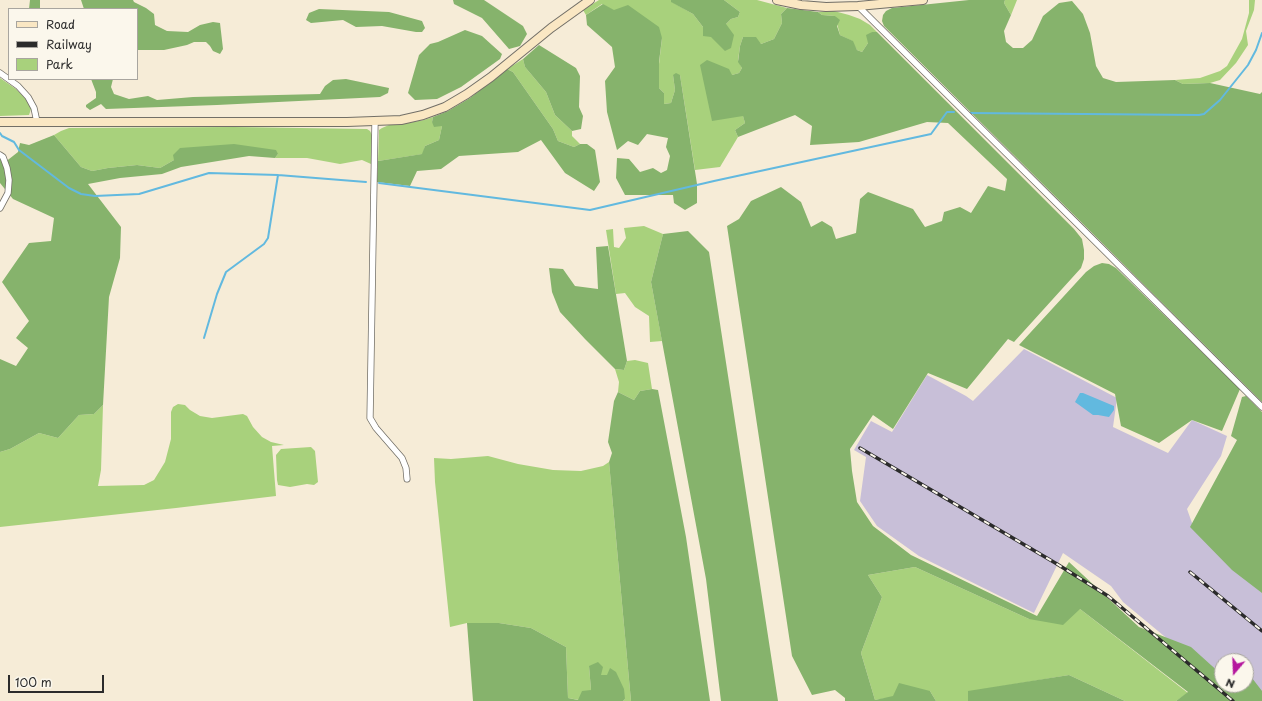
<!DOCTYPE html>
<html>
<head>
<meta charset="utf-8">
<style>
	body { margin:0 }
	#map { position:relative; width:1262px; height:701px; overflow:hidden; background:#f6ecd7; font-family:"Playpen Sans",sans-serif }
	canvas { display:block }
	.legend { position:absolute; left:8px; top:8px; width:130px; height:72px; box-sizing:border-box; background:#fbf7ec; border:1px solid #a8a59f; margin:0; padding:5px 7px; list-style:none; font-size:12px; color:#2b2b2b }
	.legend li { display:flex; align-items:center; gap:8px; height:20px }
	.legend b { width:20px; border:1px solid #a8a59f }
	.north { position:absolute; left:1214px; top:653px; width:40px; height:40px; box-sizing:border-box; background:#fbf7ec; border:1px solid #a8a59f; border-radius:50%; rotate:199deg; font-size:11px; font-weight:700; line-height:16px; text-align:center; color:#2b2b2b }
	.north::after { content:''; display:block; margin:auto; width:14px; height:18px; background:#b5179e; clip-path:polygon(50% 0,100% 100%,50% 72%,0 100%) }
	.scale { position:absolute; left:8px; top:675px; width:96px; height:18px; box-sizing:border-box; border:2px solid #2b2b2b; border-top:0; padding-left:5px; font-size:12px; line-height:14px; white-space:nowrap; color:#2b2b2b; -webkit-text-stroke:3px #fbf7ec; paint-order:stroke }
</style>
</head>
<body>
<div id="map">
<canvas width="1262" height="701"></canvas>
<ul class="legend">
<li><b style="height:5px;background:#fae7c3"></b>Road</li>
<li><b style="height:5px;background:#2b2b2b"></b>Railway</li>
<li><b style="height:11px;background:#a8d17c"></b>Park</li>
</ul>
<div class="north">N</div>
<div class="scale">100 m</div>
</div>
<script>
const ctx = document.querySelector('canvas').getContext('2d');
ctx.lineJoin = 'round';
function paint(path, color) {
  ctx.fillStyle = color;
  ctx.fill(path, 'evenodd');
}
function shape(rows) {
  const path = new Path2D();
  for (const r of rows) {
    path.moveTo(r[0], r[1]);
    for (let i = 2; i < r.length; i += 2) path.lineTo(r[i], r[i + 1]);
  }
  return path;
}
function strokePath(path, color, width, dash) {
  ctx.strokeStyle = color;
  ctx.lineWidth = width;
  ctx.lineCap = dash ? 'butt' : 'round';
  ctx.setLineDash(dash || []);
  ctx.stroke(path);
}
paint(shape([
	[1024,349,1117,398,1113,427,1168,453,1192,420,1227,436,1221,456,1187,509,1192,523,1262,566,1262,701,1246,685,1246,661,1222,661,1222,684,1123,602,1111,586,1063,553,1034,613,919,556,877,526,860,501,866,457,854,450,871,421,892,432,927,375,966,396,973,401]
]), '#c8bfd8');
paint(shape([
	[599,0,671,0,672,2,693,14,703,27,726,24,731,19,738,17,740,12,724,0,757,0,787,8,781,14,782,23,774,39,761,44,743,37,740,46,738,60,742,68,739,73,732,75,745,123,735,130,738,137,720,167,695,170,680,75,673,75,675,90,671,103,664,104,664,93,659,88,659,64,662,38,602,4,586,15,583,10],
	[1005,0,1017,0,1011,15,1004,3],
	[1249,0,1255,0,1254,10,1246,31,1248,45,1236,63,1220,80,1210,83,1183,84,1175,80,1200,78,1220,71,1227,66,1242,39,1249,13],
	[834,11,849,15,860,19,870,25,877,32,872,32,868,43,862,52,857,50,852,41,840,35,835,16,822,15,818,12],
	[523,59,525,67,546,92,555,115,572,131,572,136,580,144,574,147,558,141,553,129,513,72,507,69],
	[0,78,16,89,26,99,31,109,29,115,0,116],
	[433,117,432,122,442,126,439,140,425,146,423,154,378,161,379,135,379,130,382,128,389,125,402,124,424,120],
	[234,127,367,129,370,131,372,135,371,164,362,160,340,164,307,158,275,158,278,154,174,160,160,168,137,165,108,168,92,171,81,167,54,135,61,131,69,128],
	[644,226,663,234,651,282,662,341,650,342,649,316,635,307,625,293,616,294,606,230,613,229,614,247,619,248,626,238,624,228],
	[635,360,648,363,652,389,640,391,634,400,618,392,619,382,615,369,624,370,627,361],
	[178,404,185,405,190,410,200,416,212,418,243,414,247,416,253,427,262,437,271,442,284,445,272,446,276,496,176,508,0,527,0,452,10,449,39,433,58,438,79,415,94,414,103,405,101,470,98,486,144,485,154,480,165,462,171,439,171,412,173,407],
	[311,447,315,451,318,482,314,485,307,484,290,487,278,485,277,480,276,455,281,449],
	[488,456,518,464,553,470,581,471,603,466,609,462,631,701,623,701,625,699,607,675,601,675,589,666,591,690,579,700,568,698,566,647,531,628,499,623,467,623,450,627,435,482,434,458,451,459],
	[915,567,1029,619,1080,609,1188,693,1176,701,1125,701,1069,675,968,692,968,701,936,701,930,691,875,700,861,653,882,597,868,575]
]), '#a8d17c');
paint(shape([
	[30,0,40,0,40,9,29,9],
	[81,0,133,0,134,2,146,8,154,14,155,25,167,31,188,32,200,25,213,22,220,23,223,49,220,54,213,51,210,46,206,42,194,42,187,45,164,50,137,50,137,9,84,9],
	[453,0,484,0,523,26,527,34,520,46,509,49,482,18,454,4],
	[671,0,724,0,740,12,738,17,731,19,726,24,734,35,731,48,725,51,711,37,703,36,703,27,693,14,671,2],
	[969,0,1005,0,1004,3,1011,15,1004,31,1006,42,1013,48,1023,48,1032,40,1043,16,1059,3,1072,1,1083,14,1090,33,1096,66,1103,78,1116,82,1175,80,1183,84,1210,83,1260,94,1262,92,1262,402,884,26,882,21,883,15,886,11,892,8],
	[603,4,614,10,628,5,659,27,662,38,659,62,659,88,664,93,664,104,671,103,675,90,673,75,676,73,680,75,697,184,697,203,685,210,674,203,673,195,625,195,616,178,617,158,629,159,640,172,653,168,661,173,667,170,670,156,666,147,668,138,647,134,638,145,628,141,617,150,607,112,605,81,615,67,612,47,587,25,586,15],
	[787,8,818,12,822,15,835,16,840,20,837,26,840,35,853,41,857,50,862,52,868,43,866,35,872,32,877,32,1074,229,1082,239,1084,250,1084,259,1081,268,1014,342,1008,339,967,389,928,373,893,429,873,415,850,449,852,471,857,502,873,526,911,555,1037,616,1069,562,1139,627,1191,647,1222,675,1222,685,1246,685,1246,678,1252,678,1262,691,1262,701,1176,701,1188,692,1080,609,1063,625,1029,619,915,567,868,575,882,597,861,653,875,700,893,696,899,683,930,691,936,701,845,701,845,698,835,690,812,695,792,656,727,226,739,219,751,201,781,187,801,202,811,227,822,221,832,227,836,239,856,233,860,199,868,192,913,209,925,227,942,221,944,212,960,207,971,213,988,186,1005,191,1007,179,948,123,927,122,859,142,810,145,812,126,795,115,738,137,735,130,745,123,743,116,712,121,700,65,707,60,729,69,732,75,739,73,742,68,738,62,740,46,743,37,756,37,761,44,774,39,782,23,781,14],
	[319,9,389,12,422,21,425,28,422,32,416,32,382,26,356,27,343,20,311,23,306,20,309,13],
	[465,30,482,36,502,54,500,59,461,87,437,99,415,100,408,93,419,55,430,44,438,42],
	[539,45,576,68,580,76,579,107,583,116,581,129,572,131,555,115,546,92,525,67,523,59],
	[507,69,513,72,553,129,558,141,574,147,580,144,587,144,595,150,600,182,594,191,565,173,541,140,518,152,459,156,441,169,417,171,410,186,377,182,378,161,422,154,425,146,439,140,442,126,434,127,432,122,433,117,448,111,470,98],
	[91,79,113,79,111,87,114,94,129,99,148,96,157,100,193,97,320,94,325,86,333,80,346,79,389,88,388,93,380,97,217,105,106,109,101,104,90,110,86,107,86,105,96,98,96,92],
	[54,135,81,167,92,171,108,168,137,165,160,168,174,160,173,155,180,148,234,144,276,150,278,154,275,158,249,156,181,167,162,174,120,178,88,184,121,227,120,258,109,297,103,405,94,414,79,415,58,438,39,433,10,449,0,452,0,359,16,366,28,348,16,338,29,321,2,282,29,243,51,241,54,218,13,199,0,183,0,159,4,163,18,152,20,143,29,145],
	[688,231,709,252,778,701,721,701,706,579,651,282,663,234],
	[608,246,627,361,624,370,615,369,585,339,560,312,552,292,549,268,563,269,575,286,598,289,596,247],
	[1102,263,1109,264,1116,268,1240,389,1222,431,1192,420,1159,443,1121,426,1115,394,1019,345,1086,272,1094,266],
	[652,389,658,390,686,537,710,701,631,701,609,462,612,453,608,442,614,401,618,392,634,400,640,391],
	[1246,396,1262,412,1262,593,1232,570,1190,527,1237,440,1231,436,1242,397],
	[467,623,499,623,531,628,566,647,568,698,578,700,582,691,591,690,589,666,598,662,603,667,601,675,607,675,610,668,616,672,624,689,625,699,623,701,473,701],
	[1069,675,1125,701,968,701,968,691]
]), '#86b36c');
paint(shape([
	[1080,393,1083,393,1114,406,1114,410,1109,417,1098,415,1093,415,1075,402]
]), '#62b9df');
strokePath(shape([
	[969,113,1199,115,1204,114,1220,100,1248,65,1256,50,1262,33],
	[0,133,2,136,14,142,19,150,69,188,81,194,95,196,139,194,209,173,278,175,366,182],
	[379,183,590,210,714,181,931,134,947,112,954,112],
	[204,338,217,294,226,272,264,244,268,238,278,175]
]), '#62b9df', 2);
const minor = shape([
	[858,6,1262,407],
	[0,73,18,86,28,97,34,108,37,122],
	[375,122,370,418,376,428,402,458,406,468,407,479],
	[0,155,3,157,7,168,9,180,8,193,0,208]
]);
const secondary = shape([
	[777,0,801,5,826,7,858,6,923,0],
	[0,122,347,122,401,120,423,115,445,107,467,94,491,77,551,28,590,0]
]);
strokePath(minor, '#726f67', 7);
strokePath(secondary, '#726f67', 10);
strokePath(minor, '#fff', 5.5);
strokePath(secondary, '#fae7c3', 8);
const rail = shape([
	[860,448,1057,564,1108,596,1233,701],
	[1190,572,1262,631]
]);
strokePath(rail, '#2b2b2b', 3.5);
strokePath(rail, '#fbf7ec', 2, [6]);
</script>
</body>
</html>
